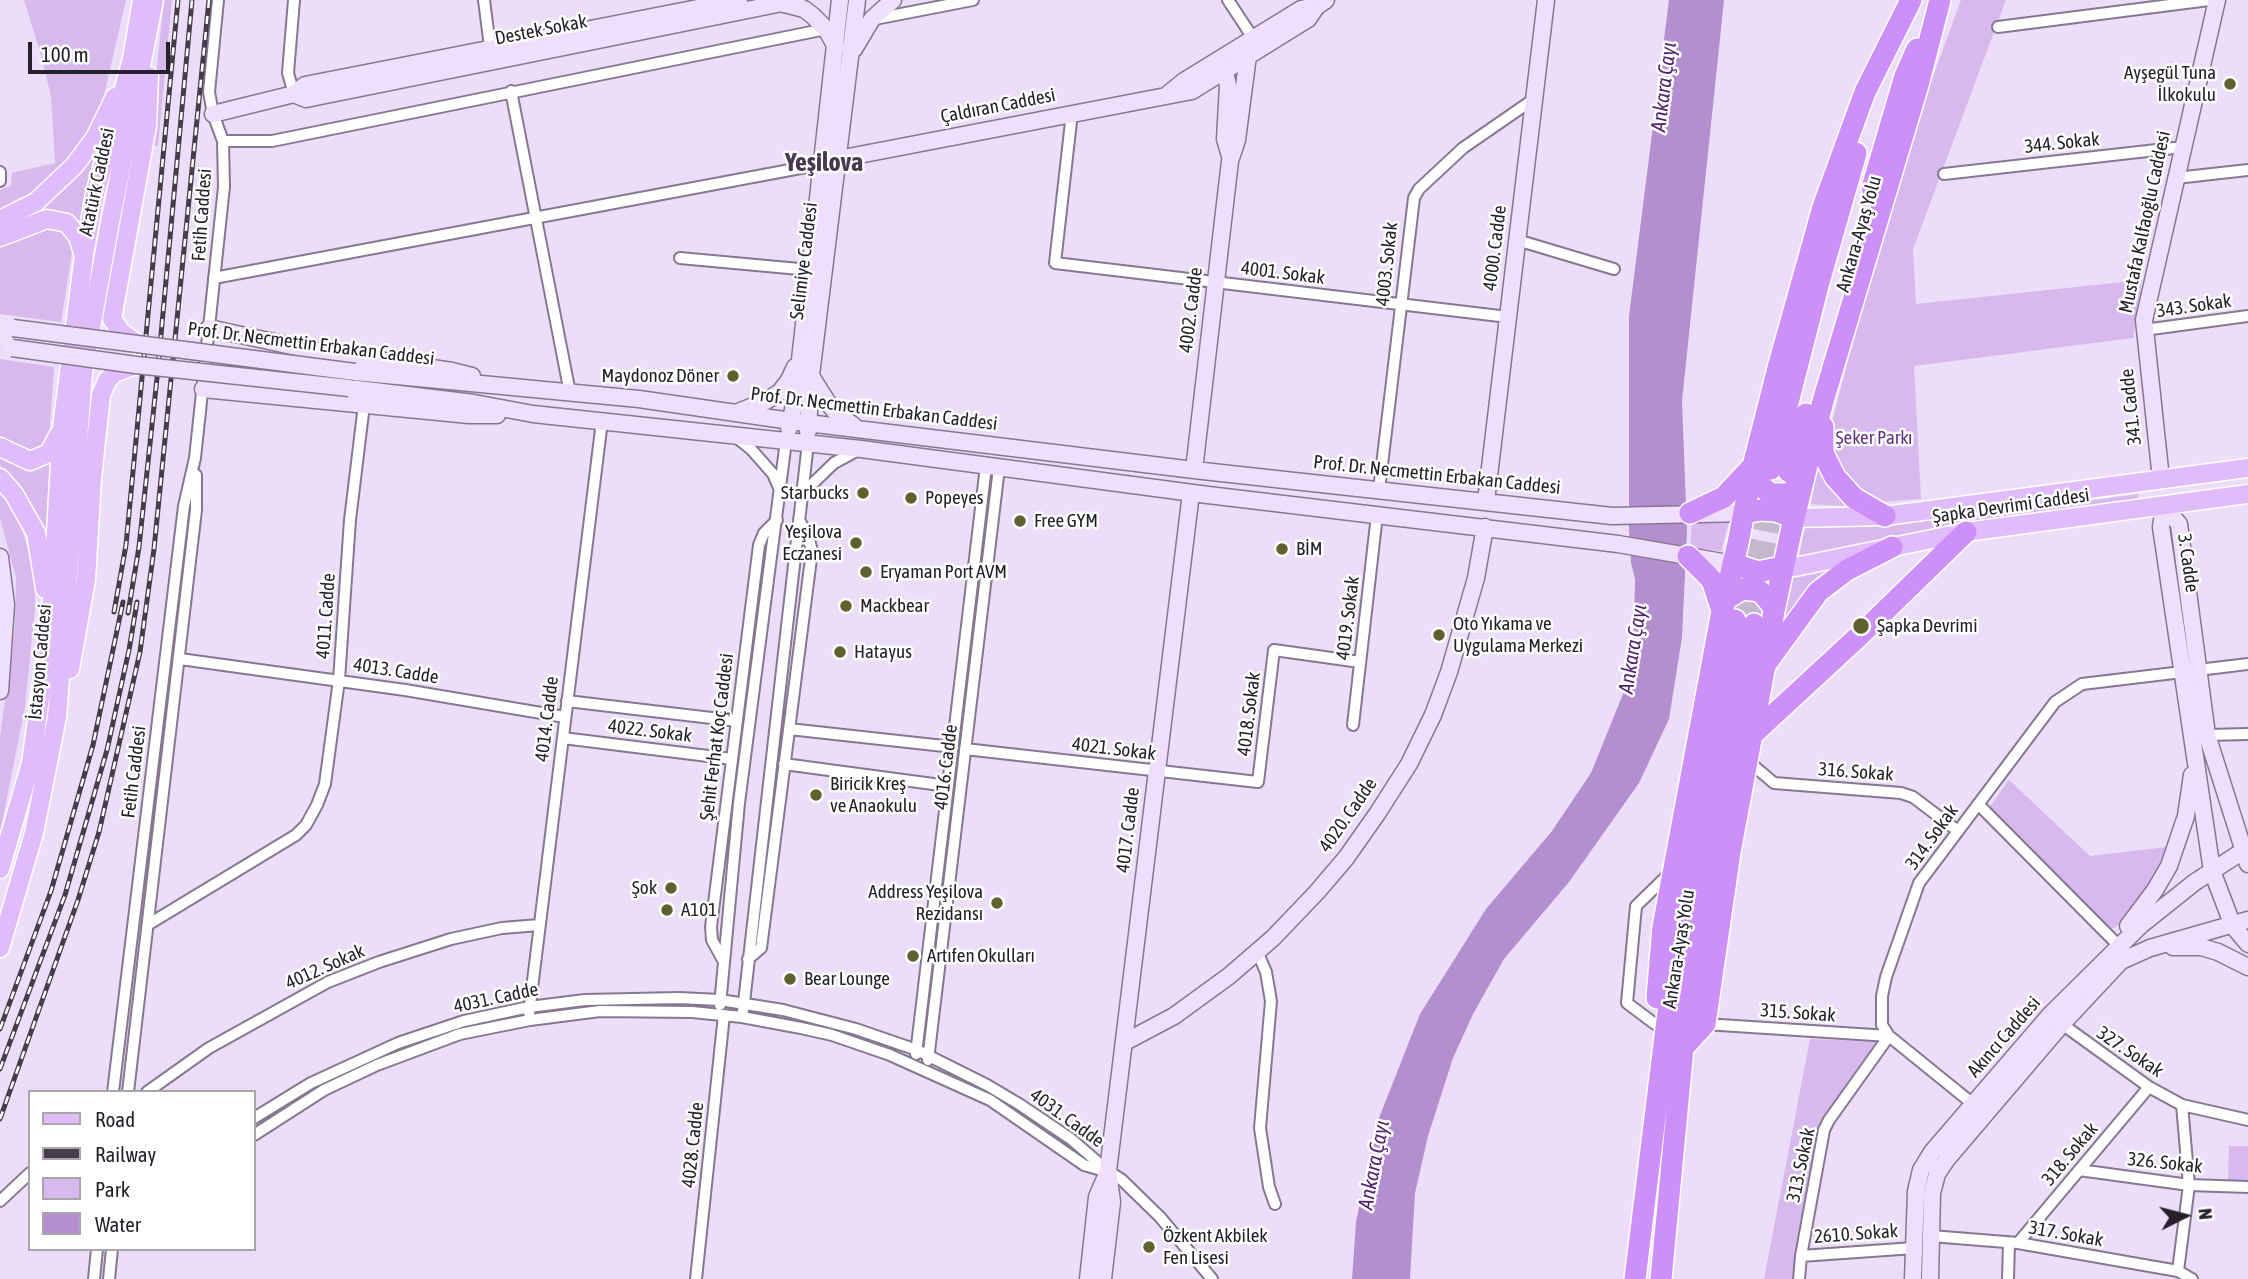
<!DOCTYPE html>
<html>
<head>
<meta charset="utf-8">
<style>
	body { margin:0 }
	#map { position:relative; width:2248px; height:1279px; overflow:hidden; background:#ecdef8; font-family:"Asap Condensed",sans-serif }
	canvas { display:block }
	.legend { position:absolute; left:28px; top:1090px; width:228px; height:161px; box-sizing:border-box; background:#fff; border:2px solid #a8a6aa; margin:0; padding:9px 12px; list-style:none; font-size:21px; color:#26202a }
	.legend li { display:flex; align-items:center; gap:14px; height:35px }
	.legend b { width:35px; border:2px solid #a8a6aa }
	.north { position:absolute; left:2150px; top:1181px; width:70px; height:70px; -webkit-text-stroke:5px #fff; paint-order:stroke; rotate:84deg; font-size:19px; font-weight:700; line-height:28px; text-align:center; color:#26202a }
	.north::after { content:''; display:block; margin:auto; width:24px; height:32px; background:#26202a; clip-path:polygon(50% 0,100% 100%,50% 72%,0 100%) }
	.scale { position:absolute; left:28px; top:42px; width:142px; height:32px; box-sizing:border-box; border:4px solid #26202a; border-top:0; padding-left:9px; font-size:21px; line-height:24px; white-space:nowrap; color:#26202a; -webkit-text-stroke:5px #fff; paint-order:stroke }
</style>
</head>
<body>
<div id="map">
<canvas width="2248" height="1279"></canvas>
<ul class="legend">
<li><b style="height:9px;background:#e1bcfb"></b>Road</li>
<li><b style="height:9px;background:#453d4a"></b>Railway</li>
<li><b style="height:19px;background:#d7b9ee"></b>Park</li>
<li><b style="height:19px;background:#b48fcf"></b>Water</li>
</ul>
<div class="north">N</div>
<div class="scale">100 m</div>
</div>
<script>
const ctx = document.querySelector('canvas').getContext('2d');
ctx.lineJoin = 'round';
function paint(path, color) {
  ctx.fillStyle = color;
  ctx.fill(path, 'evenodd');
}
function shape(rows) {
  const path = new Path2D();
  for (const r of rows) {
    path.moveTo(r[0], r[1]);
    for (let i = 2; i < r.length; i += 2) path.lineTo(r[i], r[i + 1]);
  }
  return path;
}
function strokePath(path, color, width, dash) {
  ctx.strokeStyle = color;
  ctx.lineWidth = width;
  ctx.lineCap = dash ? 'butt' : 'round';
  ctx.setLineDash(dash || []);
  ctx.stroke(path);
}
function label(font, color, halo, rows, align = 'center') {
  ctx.font = font + ' "Asap Condensed",sans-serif';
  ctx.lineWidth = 5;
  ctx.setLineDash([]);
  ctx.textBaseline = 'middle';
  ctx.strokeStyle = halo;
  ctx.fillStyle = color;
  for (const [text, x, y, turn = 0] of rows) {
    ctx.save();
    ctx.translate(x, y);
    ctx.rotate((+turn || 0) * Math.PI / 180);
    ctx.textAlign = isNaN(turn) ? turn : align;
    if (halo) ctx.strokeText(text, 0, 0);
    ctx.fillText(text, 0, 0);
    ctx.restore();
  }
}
paint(shape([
	[24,0,126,0,101,108,80,146,67,163,63,163,47,184,0,212,0,190,11,186,12,173,55,163,51,97,42,58],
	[164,0,172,0,158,146,152,145,151,123],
	[1961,0,2006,0,1913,249,1916,304,2142,280,2133,338,1914,366,1921,499,1881,502,1860,495,1844,477,1832,452,1831,426,1874,260,1904,156],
	[107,129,91,169,84,204,85,220,81,238,70,220,13,225,11,220],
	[38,227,61,229,69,235,73,246,61,322,0,314,0,242],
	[0,359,54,367,49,439,38,451,29,454,0,442],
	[55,452,50,558,16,484,0,465,0,457,4,461,24,467],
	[1819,460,1857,507,1811,504],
	[0,488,21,525,35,576,35,608,25,707,0,833,0,736,15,627,16,578,0,518],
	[2138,494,2138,500,1798,559,1806,524,1864,527,2010,512],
	[1692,521,1729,522,1721,551,1690,548],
	[1839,567,1780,628,1794,575],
	[2009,780,2090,856,2167,847,2152,884,2115,928,2109,928,1988,809],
	[1810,1039,1878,1042,1866,1062,1825,1116,1813,1153,1792,1279,1764,1279],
	[2229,1146,2248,1146,2248,1181,2228,1180]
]), '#d7b9ee');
paint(shape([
	[1669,0,1724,0,1682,401,1687,532,1682,637,1669,719,1639,783,1569,882,1504,959,1473,1014,1453,1058,1428,1136,1415,1193,1410,1279,1352,1279,1356,1222,1377,1123,1420,1014,1486,909,1552,831,1591,773,1625,689,1634,628,1635,579,1631,563,1629,530,1629,316]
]), '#b48fcf');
strokePath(shape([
	[1735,620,1765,495],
	[1754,624,1783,496]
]), '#c4b8cf', 21, [21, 10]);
const street = shape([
	[294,0,288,73,294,94],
	[484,0,490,47],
	[1228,0,1253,38],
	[875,19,973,0],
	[1998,27,2209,0],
	[511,91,570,393],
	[1072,113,1055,263,1508,317],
	[223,141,272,141,826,29],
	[0,172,0,181],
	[1944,174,2183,147],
	[2176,178,2248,170],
	[1517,240,1614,269],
	[680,258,810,270],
	[214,278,822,164],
	[2144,330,2248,316],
	[736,437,751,449,773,474,780,490],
	[1379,490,1414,198,1419,189,1463,148,1534,99],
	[803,493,834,463,858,450],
	[180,659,405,690,565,717],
	[2198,670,2248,664],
	[567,701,737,721],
	[1353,725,1377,515],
	[789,729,953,747],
	[2207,735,2248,734],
	[563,738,732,759],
	[965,749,1258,782,1274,650,1360,662],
	[1748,761,1774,783,1901,793,1913,797,1958,831],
	[784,764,948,786],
	[1978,804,2119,946],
	[149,924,296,835,306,825,317,805,325,784,339,680,350,520,364,405],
	[1257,951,1266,972,1271,1001,1260,1128,1269,1187,1275,1204],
	[748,959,761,948,812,551,808,536,799,520],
	[723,960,712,940,711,927,759,545,764,533,777,520],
	[720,1005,739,803,786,441],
	[743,1011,808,443],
	[529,1013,602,421],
	[1655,1024,1627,1003,1636,906,1671,872],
	[1705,1024,1889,1036],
	[2062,1024,2149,1087,2182,1105,2248,1120],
	[916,1054,986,466],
	[928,1060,999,468],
	[113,1092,184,506,195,458,224,187,223,141,213,114,209,92,218,0],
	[128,1092,196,510,196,475],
	[147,1092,209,1048,328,982,379,962,451,939,502,928,539,925],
	[1973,1104,1889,1036,1882,1025,1882,996,1886,977,1919,883,2055,702,2082,684,2182,672],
	[254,1118,311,1083,398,1043,464,1021,529,1007,585,1000,679,998,720,1000,783,1010,856,1029,917,1050,987,1085,1019,1104,1071,1139,1108,1171,1122,1180,1160,1217,1212,1279],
	[254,1135,324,1090,377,1065,460,1034,530,1020,600,1011,692,1012,742,1017,801,1028,832,1035,890,1055,990,1100,1084,1165,1105,1171],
	[2079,1170,2189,1185,2248,1187],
	[0,1201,30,1173],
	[1931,1236,2018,1243,2178,1271,2192,1279],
	[2018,1243,2149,1087],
	[1801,1256,1914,1248],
	[2178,1271,2189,1185,2182,1105],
	[94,1279,97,1249],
	[109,1279,112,1249],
	[696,1279,724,1015],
	[1799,1279,1801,1256,1824,1130,1829,1120,1889,1036],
	[2008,1279,2009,1243]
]);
const secondary = shape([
	[784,4,804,9,812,15,826,29,836,47],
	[854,49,872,19,893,0],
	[1220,63,1225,71,1228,86,1225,139,1230,156],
	[294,94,306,99,797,0],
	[1168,94,1184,81,1301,9,1317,6],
	[213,114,294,94,305,85,739,0],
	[838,159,1192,91,1308,19,1317,6,1326,0],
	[209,328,310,350,452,371,472,376],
	[355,372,639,399,791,421,1194,470,1612,516,1745,513],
	[811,376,828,403,837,414,853,425],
	[349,388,474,403,533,414,861,449,1208,495,1618,544,1734,564],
	[203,389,469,415,497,415],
	[738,412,766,401,780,392,789,380,795,367],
	[789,428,796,396,840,0],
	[808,431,811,375,857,0],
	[1194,470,1230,161,1237,140,1248,56,1241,46],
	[2161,479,2144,320,2217,0],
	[1486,501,1546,0],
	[2164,506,2161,527,2212,871,2233,926,2248,944],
	[2164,506,2179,524,2207,735,2248,864],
	[0,557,6,605,0,691],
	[2128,926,2155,890,2169,866,2186,816,2192,775],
	[2173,947,2201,947,2218,952,2248,967],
	[1125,1042,1174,1016,1229,976,1273,938,1317,892,1346,858,1377,814,1409,764,1433,715,1449,672,1476,578,1485,527],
	[1088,1279,1097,1197,1107,1174],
	[1103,1279,1112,1202,1108,1171,1191,493],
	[1913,1279,1916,1191,1921,1170,1932,1152,2050,1015,2141,925,2195,882,2243,851],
	[1930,1279,1932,1193,1937,1174,1947,1159,2062,1024,2121,961,2150,948,2248,920]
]);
const primary = shape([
	[0,220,36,202,74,166,95,138,115,97],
	[0,237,47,219,67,223,78,237,83,253],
	[139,345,121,332,112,319,147,126,149,76],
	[0,447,30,461,49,453,59,434],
	[0,478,14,494,36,533,45,589],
	[1794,518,1885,516,2248,468],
	[1782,567,1795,567,1966,532,2248,494],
	[70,669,86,580,92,478,101,395,107,381,114,373,136,365],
	[0,869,31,763,51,619,62,428,84,255,95,194,132,59,142,0],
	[0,948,34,833,57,717,83,373,108,233,154,0]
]);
const highway = shape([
	[1872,188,1905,76,1917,49],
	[1823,427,1823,453,1835,477,1854,498,1885,516],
	[1753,466,1757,483,1771,494,1788,494,1802,484],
	[1771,469,1819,282,1856,153],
	[1789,472,1806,414],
	[1690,513,1724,497,1753,466],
	[1745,513,1761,510,1776,511,1794,518],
	[1688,556,1712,580,1722,611],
	[1734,564,1758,572,1782,567],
	[1722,611,1738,543,1753,466,1779,364,1823,207,1865,92,1911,0],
	[1774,611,1794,518,1823,401,1918,85,1940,0],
	[1754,733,1859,636,1966,532],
	[1657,998,1663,927,1722,611,1726,599,1742,589,1760,591,1772,605,1774,611,1765,665],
	[1683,1048,1705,1024,1730,852,1765,665,1818,592,1847,570,1892,547],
	[1635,1279,1670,996,1735,620],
	[1661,1279,1683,1048,1697,951,1754,624]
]);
strokePath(street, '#857890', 14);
strokePath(secondary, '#857890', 19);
strokePath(primary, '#fff', 21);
strokePath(highway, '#fff', 24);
strokePath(street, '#fff', 10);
strokePath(secondary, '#f0defd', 16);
strokePath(primary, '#e1bcfb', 18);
strokePath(highway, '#cd90f8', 21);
const rail = shape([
	[114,612,126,545,178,0],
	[128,613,139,547,157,378,192,0],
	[0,1029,51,891,93,745,123,602],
	[0,1069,65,895,107,750,129,650,137,602],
	[0,1119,78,900,99,832,140,652,154,549,209,0]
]);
strokePath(rail, '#453d4a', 5);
strokePath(rail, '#fff', 2.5, [8]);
const secondaryBridge = shape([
	[13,328,355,372],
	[12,348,136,365,349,388]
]);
strokePath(secondaryBridge, '#857890', 19, []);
strokePath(secondaryBridge, '#f0defd', 16);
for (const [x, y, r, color] of [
	[2230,84,7,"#5f612f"],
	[733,376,7,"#5f612f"],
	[863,493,7,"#5f612f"],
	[911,498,7,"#5f612f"],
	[1020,521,7,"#5f612f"],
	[856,543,7,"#5f612f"],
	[1282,549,7,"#5f612f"],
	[866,572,7,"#5f612f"],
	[846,606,7,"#5f612f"],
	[1861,626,9,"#5f612f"],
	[1439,635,7,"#5f612f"],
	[840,652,7,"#5f612f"],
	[816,795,7,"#5f612f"],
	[671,888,7,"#5f612f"],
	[997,903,7,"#5f612f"],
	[667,910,7,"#5f612f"],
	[913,956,7,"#5f612f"],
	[790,979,7,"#5f612f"],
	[1149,1247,7,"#5f612f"]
]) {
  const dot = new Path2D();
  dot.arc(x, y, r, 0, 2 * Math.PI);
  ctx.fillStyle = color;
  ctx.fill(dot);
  strokePath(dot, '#fff', 2.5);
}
label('19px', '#26202a', '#fff', [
	["Destek Sokak",541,30,-11],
	["Çaldıran Caddesi",998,106,-11],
	["344. Sokak",2062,143,-6],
	["Atatürk Caddesi",97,182,-78],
	["Fetih Caddesi",202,215,-86],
	["Mustafa Kalfaoğlu Caddesi",2145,222,-78],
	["Ankara-Ayaş Yolu",1859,234,-74],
	["4000. Cadde",1495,248,-83],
	["Selimiye Caddesi",804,261,-83],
	["4003. Sokak",1387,264,-84],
	["4001. Sokak",1283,273,7],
	["343. Sokak",2194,306,-8],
	["4002. Cadde",1191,310,-83],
	["Prof. Dr. Necmettin Erbakan Caddesi",311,344,7],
	["341. Cadde",2131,407,-96],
	["Prof. Dr. Necmettin Erbakan Caddesi",874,409,7],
	["Prof. Dr. Necmettin Erbakan Caddesi",1437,475,6],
	["Şapka Devrimi Caddesi",2011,506,-8],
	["3. Cadde",2188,563,82],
	["4011. Cadde",326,616,-86],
	["4019. Sokak",1348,618,-83],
	["İstasyon Caddesi",40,662,-85],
	["4013. Cadde",396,671,9],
	["4018. Sokak",1249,714,-83],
	["4014. Cadde",547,719,-83],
	["4022. Sokak",650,731,7],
	["Şehit Ferhat Koç Caddesi",717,737,-83],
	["4021. Sokak",1114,749,7],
	["4016. Cadde",946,767,-83],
	["Fetih Caddesi",134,772,-83],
	["316. Sokak",1856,772,4],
	["4020. Cadde",1348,815,-55],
	["4017. Cadde",1128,830,-83],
	["314. Sokak",1932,837,-54],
	["Ankara-Ayaş Yolu",1679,949,-81],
	["4012. Sokak",325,967,-24],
	["4031. Cadde",496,998,-12],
	["315. Sokak",1798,1013,4],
	["Akıncı Caddesi",2004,1037,-49],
	["327. Sokak",2130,1052,34],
	["4031. Cadde",1067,1118,36],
	["4028. Cadde",693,1145,-84],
	["318. Sokak",2070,1154,-50],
	["326. Sokak",2165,1163,6],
	["313. Sokak",1801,1165,-78],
	["2610. Sokak",1856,1234,-4],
	["317. Sokak",2066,1234,10]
]);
label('19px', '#26202a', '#fff', [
	["Ayşegül Tuna",2216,73,"right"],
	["İlkokulu",2216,95,"right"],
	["Maydonoz Döner",719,376,"right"],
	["Starbucks",849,493,"right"],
	["Popeyes",925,498],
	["Free GYM",1034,521],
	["Yeşilova",842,532,"right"],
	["Eczanesi",842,554,"right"],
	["BİM",1296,549],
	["Eryaman Port AVM",880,572],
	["Mackbear",860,606],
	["Oto Yıkama ve",1453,624],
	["Uygulama Merkezi",1453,646],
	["Şapka Devrimi",1877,626],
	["Hatayus",854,652],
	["Biricik Kreş",830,784],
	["ve Anaokulu",830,806],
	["Şok",657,888,"right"],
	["Address Yeşilova",983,892,"right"],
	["Rezidansı",983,914,"right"],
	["A101",681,910],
	["Artıfen Okulları",927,956],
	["Bear Lounge",804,979],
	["Özkent Akbilek",1163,1236],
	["Fen Lisesi",1163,1258]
], 'left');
label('19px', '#633480', '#fff', [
	["Şeker Parkı",1874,438]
]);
label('italic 21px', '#52226e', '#fff', [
	["Ankara Çayı",1664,87,-83],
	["Ankara Çayı",1633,649,-81],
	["Ankara Çayı",1374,1165,-79]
]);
label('bold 26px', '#463a50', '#fff', [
	["Yeşilova",824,163]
]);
</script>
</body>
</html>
